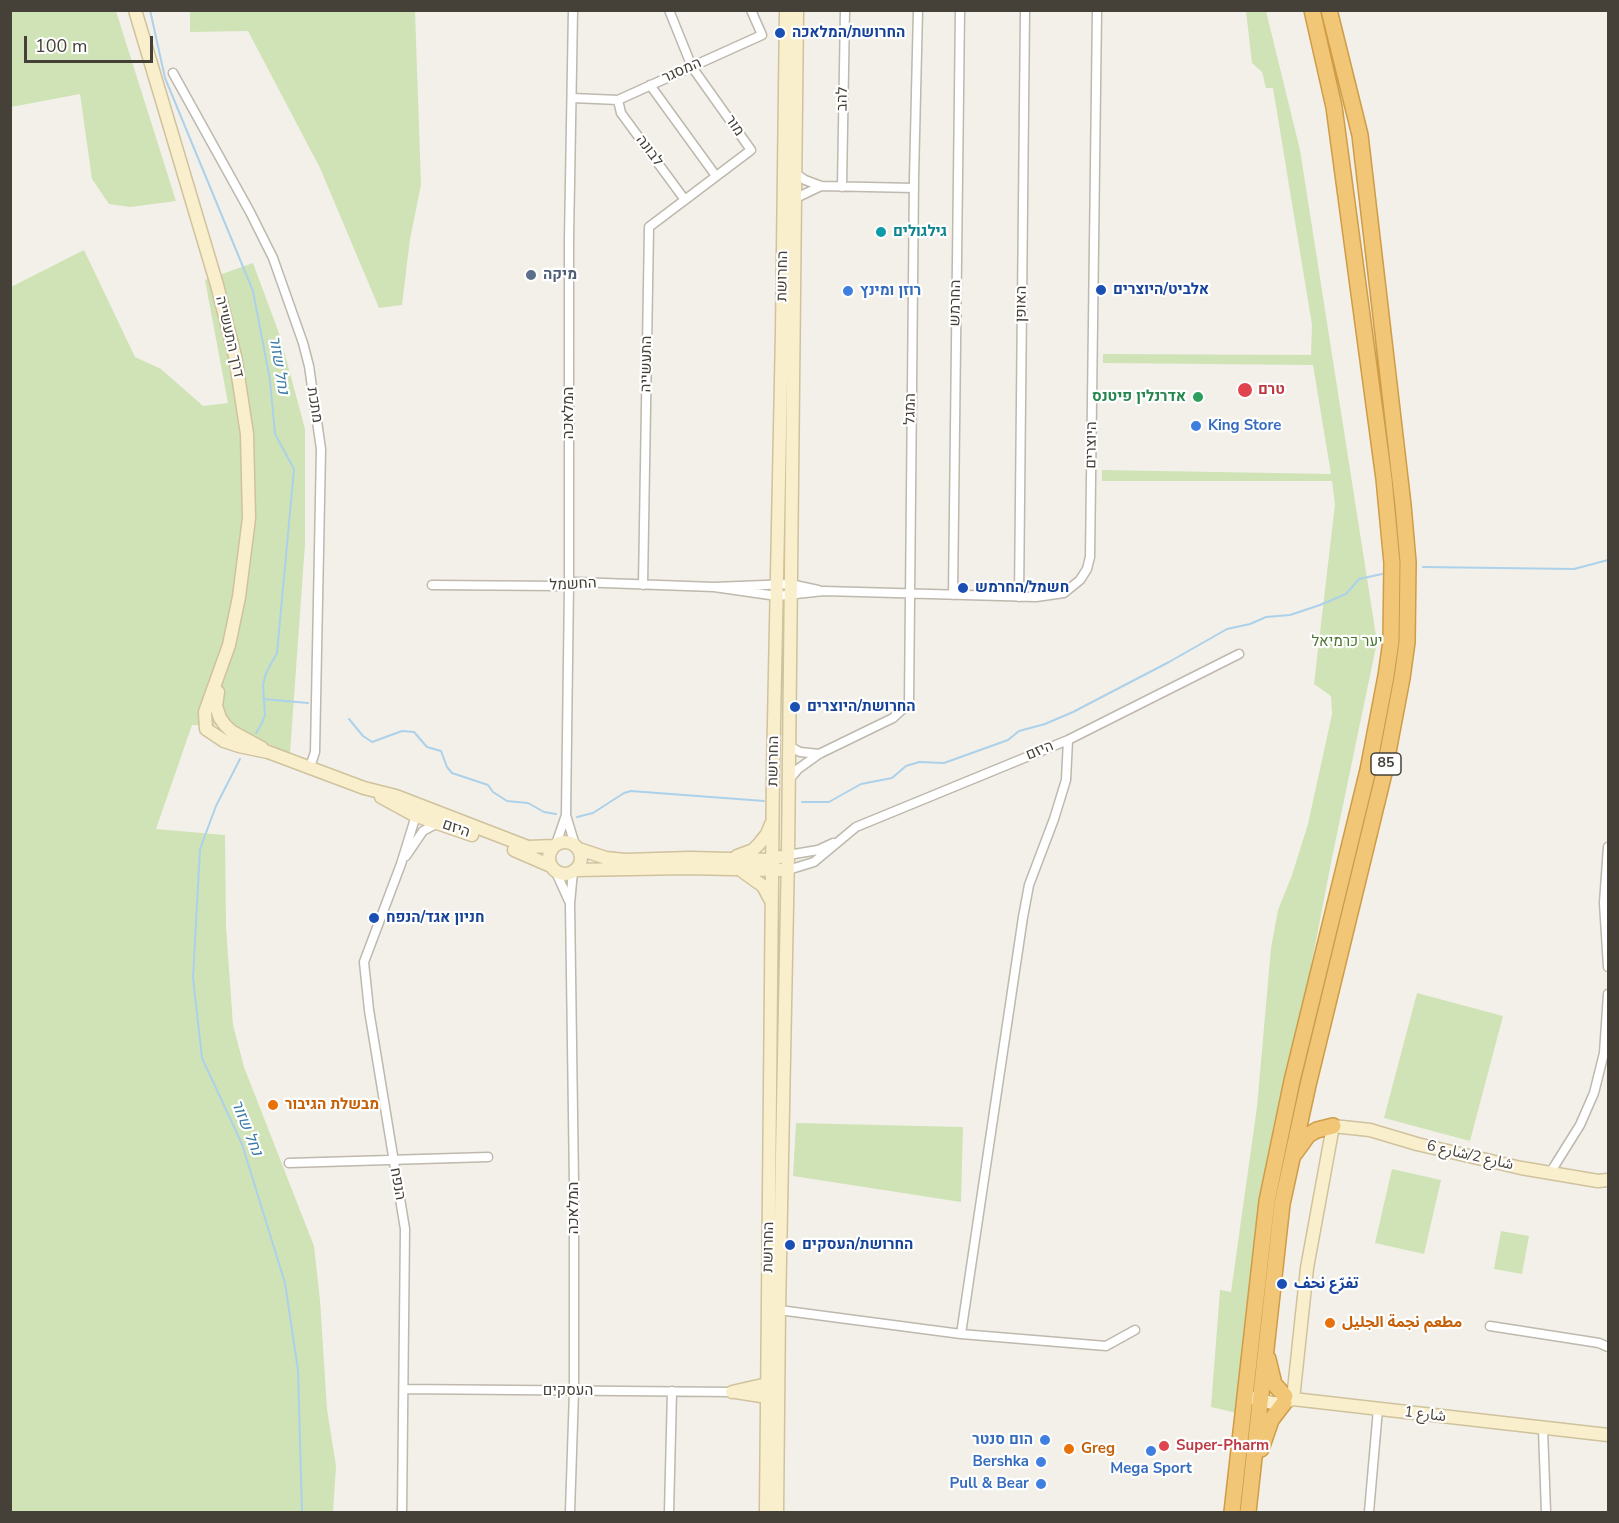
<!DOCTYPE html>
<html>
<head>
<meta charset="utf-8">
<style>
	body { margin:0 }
	#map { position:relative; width:1619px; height:1523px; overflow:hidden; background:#f3f0e9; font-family:"Nunito Sans",sans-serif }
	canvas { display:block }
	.frame { position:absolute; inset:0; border:12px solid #464138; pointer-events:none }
	.scale { position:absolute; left:24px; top:36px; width:129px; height:27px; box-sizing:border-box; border:3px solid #464138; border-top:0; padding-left:8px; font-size:18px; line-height:21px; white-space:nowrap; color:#464138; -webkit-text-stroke:4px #fff; paint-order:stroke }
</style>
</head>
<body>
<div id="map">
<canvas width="1619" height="1523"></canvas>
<div class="frame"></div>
<div class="scale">100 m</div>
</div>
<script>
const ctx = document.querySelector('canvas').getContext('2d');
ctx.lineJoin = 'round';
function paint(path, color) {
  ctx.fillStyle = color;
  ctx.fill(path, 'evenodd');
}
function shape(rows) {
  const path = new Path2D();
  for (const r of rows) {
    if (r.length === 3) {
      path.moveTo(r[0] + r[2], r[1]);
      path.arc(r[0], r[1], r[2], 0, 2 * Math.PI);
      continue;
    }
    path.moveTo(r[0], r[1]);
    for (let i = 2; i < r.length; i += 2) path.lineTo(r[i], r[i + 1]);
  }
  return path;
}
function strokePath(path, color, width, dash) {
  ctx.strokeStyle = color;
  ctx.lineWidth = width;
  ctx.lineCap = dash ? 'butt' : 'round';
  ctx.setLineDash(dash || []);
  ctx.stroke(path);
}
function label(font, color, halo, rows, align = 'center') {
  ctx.font = font + ' "Nunito Sans","Noto Sans Arabic",Heebo,sans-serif';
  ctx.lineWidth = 4.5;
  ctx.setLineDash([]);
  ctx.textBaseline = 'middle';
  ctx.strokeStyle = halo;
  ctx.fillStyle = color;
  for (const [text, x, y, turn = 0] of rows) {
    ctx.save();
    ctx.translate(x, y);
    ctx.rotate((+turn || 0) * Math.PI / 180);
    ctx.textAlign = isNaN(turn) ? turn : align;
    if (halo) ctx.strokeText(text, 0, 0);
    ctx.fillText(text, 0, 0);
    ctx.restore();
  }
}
paint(shape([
	[11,10,116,11,176,201,130,207,109,204,92,179,80,94,11,107],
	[190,11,415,11,421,185,410,239,402,305,379,308,320,168,248,31,190,32],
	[1246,11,1266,11,1300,150,1377,642,1333,853,1297,1038,1237,1413,1211,1407,1220,1290,1231,1292,1257,1107,1271,948,1278,910,1292,875,1308,824,1332,714,1331,696,1314,684,1335,504,1332,481,1102,481,1102,470,1331,474,1313,365,1103,363,1103,354,1311,355,1312,325,1273,88,1266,88,1262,72,1252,63],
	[84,250,135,357,161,369,203,406,228,403,205,280,253,263,280,336,305,429,305,544,290,753,217,725,192,725,156,829,225,835,226,927,233,1025,244,1067,314,1246,320,1300,327,1409,336,1466,333,1512,11,1512,11,287],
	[1417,993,1503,1016,1470,1141,1384,1118],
	[796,1123,963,1127,961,1202,793,1176],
	[1392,1169,1441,1180,1424,1254,1375,1243],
	[1501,1231,1529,1236,1522,1274,1494,1269]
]), '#cfe3b6');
strokePath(shape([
	[150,10,165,78,253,291,270,380,275,434,294,469,277,653,266,673,263,685,265,715,261,725,256,733],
	[1423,567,1574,569,1608,560],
	[263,699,308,703],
	[349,719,363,736,372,742,402,731,414,732,427,747,441,751,447,767,452,773,488,785,493,792,507,801,528,803,544,812,556,814],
	[240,759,216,806,200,849,193,978,202,1058,242,1144,285,1283,298,1370,302,1512],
	[802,802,829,802,861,784,892,778,906,766,919,762,944,763,1008,740,1019,731,1045,724,1073,712,1169,662,1227,629,1250,624,1266,617,1290,615,1320,605,1346,594,1359,579,1382,574],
	[577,817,593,813,624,793,631,791,764,801]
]), '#acd1ea', 2);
const street = shape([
	[173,73,250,212,273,258,303,343,309,366,321,449,315,752,310,767],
	[650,85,716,176],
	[573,98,618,100,762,35,751,10],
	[618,100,621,113,685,200],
	[795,173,805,180,821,186,914,188],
	[842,187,845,10],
	[794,199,821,186],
	[432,585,558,586,577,582,714,587,790,584,818,590],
	[643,585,649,227,751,150,692,67,669,10],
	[714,587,777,596,824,591,1036,597,1064,593,1080,580,1087,569,1090,557,1097,10],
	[953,595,960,10],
	[1019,597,1025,10],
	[789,746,800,752,819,754],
	[789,780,798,769,819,754,893,718,909,703,914,178,918,10],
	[566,815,575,845],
	[556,844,566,815,569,584,569,239,573,10],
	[1608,847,1604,903,1608,967],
	[788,855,818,850,833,843],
	[406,856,423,831,438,823],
	[555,870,569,901],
	[788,870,814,862,856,827,1068,740,1239,654],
	[289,1163,488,1157],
	[1550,1173,1580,1125,1594,1093,1604,1053,1608,994],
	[779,1310,961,1334,1023,917,1029,885,1054,819,1066,780,1068,740],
	[1490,1326,1599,1343,1608,1347],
	[961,1334,1106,1346,1135,1330],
	[404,1389,732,1392],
	[1543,1429,1546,1512],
	[402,1512,405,1229,369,1010,364,962,401,864,417,812],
	[570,1512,574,1391,574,1184,570,904,573,871],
	[669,1512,672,1391],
	[1369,1512,1378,1409]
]);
const secondary = shape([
	[135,10,217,285,235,356,247,434,249,518,239,597,229,645,205,712,206,729,224,741,239,746,268,752,364,788,396,796,528,847,554,846],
	[218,692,216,706,220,718,225,725,231,731,262,748],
	[381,797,414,815,472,835],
	[565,858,16],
	[579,849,606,858,625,860,690,858,772,860,780,857],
	[514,850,551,866],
	[737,856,753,850,759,844,767,834,771,824],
	[575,870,686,868,780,870],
	[742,871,763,886,771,901],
	[732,1392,767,1384,772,1388],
	[736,1392,767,1397,774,1394],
	[1253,1398,1272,1403,1284,1403,1293,1399,1608,1435],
	[1293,1399,1307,1268,1333,1126,1370,1130,1417,1144,1521,1168,1598,1181,1608,1180],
	[766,1512,773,771,782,331,786,10],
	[777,1512,779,1310,788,855,797,10]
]);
const highway = shape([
	[1295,1153,1308,1135,1317,1130,1333,1126],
	[1268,1359,1274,1384,1285,1396],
	[1261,1449,1271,1420,1284,1403],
	[1232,1512,1267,1201,1292,1081,1368,770,1386,676,1391,641,1392,563,1384,479,1334,107,1312,10],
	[1248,1512,1282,1204,1308,1085,1384,773,1402,678,1407,642,1408,562,1403,505,1360,135,1329,10]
]);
strokePath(street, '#beb8ad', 11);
strokePath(secondary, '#cfc29d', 15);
strokePath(highway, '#cf9c47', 18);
strokePath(street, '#fff', 8);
strokePath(secondary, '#faefcd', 12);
strokePath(highway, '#f1c777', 15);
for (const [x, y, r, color] of [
	[780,33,6,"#1a4fb4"],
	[881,232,6,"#0f9aa8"],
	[531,275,6,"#5c6f8a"],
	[1101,290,6,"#1a4fb4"],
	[848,291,6,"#3f7fe0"],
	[1245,390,8,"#e0444e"],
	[1198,397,6,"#2e9e5b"],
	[1196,426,6,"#3f7fe0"],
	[963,588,6,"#1a4fb4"],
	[795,707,6,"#1a4fb4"],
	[374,918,6,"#1a4fb4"],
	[273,1105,6,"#e8710a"],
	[790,1245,6,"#1a4fb4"],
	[1282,1284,6,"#1a4fb4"],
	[1330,1323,6,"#e8710a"],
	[1045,1440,6,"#3f7fe0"],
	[1164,1446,6,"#e0444e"],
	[1069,1449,6,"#e8710a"],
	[1151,1451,6,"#3f7fe0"],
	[1041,1462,6,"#3f7fe0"],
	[1041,1484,6,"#3f7fe0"]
]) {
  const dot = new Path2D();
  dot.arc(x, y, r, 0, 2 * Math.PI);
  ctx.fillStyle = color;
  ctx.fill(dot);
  strokePath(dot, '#fff', 2);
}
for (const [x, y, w] of [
	[1386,764,30]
]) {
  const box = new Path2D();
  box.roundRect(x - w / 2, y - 11, w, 22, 4.5);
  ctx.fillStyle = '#fff';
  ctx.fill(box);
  strokePath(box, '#464138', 1.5);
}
label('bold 14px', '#464138', null, [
	["85",1386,764]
]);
label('bold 15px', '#164399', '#fff', [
	["החרושת/המלאכה",792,33],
	["אלביט/היוצרים",1113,290],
	["חשמל/החרמש",975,588],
	["החרושת/היוצרים",807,707],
	["חניון אגד/הנפח",386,918],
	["החרושת/העסקים",802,1245],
	["تفرّع نحف",1294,1284]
], 'left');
label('15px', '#464138', '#fff', [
	["המסגר",682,71,-24],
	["להב",843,99,-89],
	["מור",734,126,55],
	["לבונה",649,151,53],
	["החרושת",783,276,-89],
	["החרמש",956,303,-89],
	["האופן",1022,304,-89],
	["דרך התעשייה",229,337,77],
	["התעשייה",647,364,-89],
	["מתכת",314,405,81],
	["המגל",911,409,-89],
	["המלאכה",569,413,-90],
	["היוצרים",1092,445,-89],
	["החשמל",573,585,-3],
	["היזם",1040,751,-22],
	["החרושת",774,761,-89],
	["היזם",456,829,19],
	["شارع 2/شارع 6",1470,1156,13],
	["הנפח",397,1184,80],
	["המלאכה",574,1208,-90],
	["החרושת",769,1247,-89],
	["העסקים",568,1391],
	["شارع 1",1425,1415,7]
]);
label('bold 15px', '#0d838f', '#fff', [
	["גילגולים",893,232]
], 'left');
label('bold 15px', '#4e5e75', '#fff', [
	["מיקה",543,275]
], 'left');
label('bold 15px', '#366cbe', '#fff', [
	["רוזן ומינץ",860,291,"left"],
	["King Store",1208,426,"left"],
	["הום סנטר",1033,1440],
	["Bershka",1029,1462],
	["Mega Sport",1151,1469,"center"],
	["Pull & Bear",1029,1484]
], 'right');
label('bold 15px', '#be3a42', '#fff', [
	["טרם",1258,390],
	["Super-Pharm",1176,1446]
], 'left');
label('bold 15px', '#27864d', '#fff', [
	["אדרנלין פיטנס",1186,397]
], 'right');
label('15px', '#4a7330', '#fff', [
	["יער כרמיאל",1347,642]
]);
label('bold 15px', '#c56008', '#fff', [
	["מבשלת הגיבור",285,1105],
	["مطعم نجمة الجليل",1342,1323],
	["Greg",1081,1449]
], 'left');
label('italic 16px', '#3b7ba9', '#fff', [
	["נחל שזור",278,365,81],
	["נחל שזור",246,1128,68]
]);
</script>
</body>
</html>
